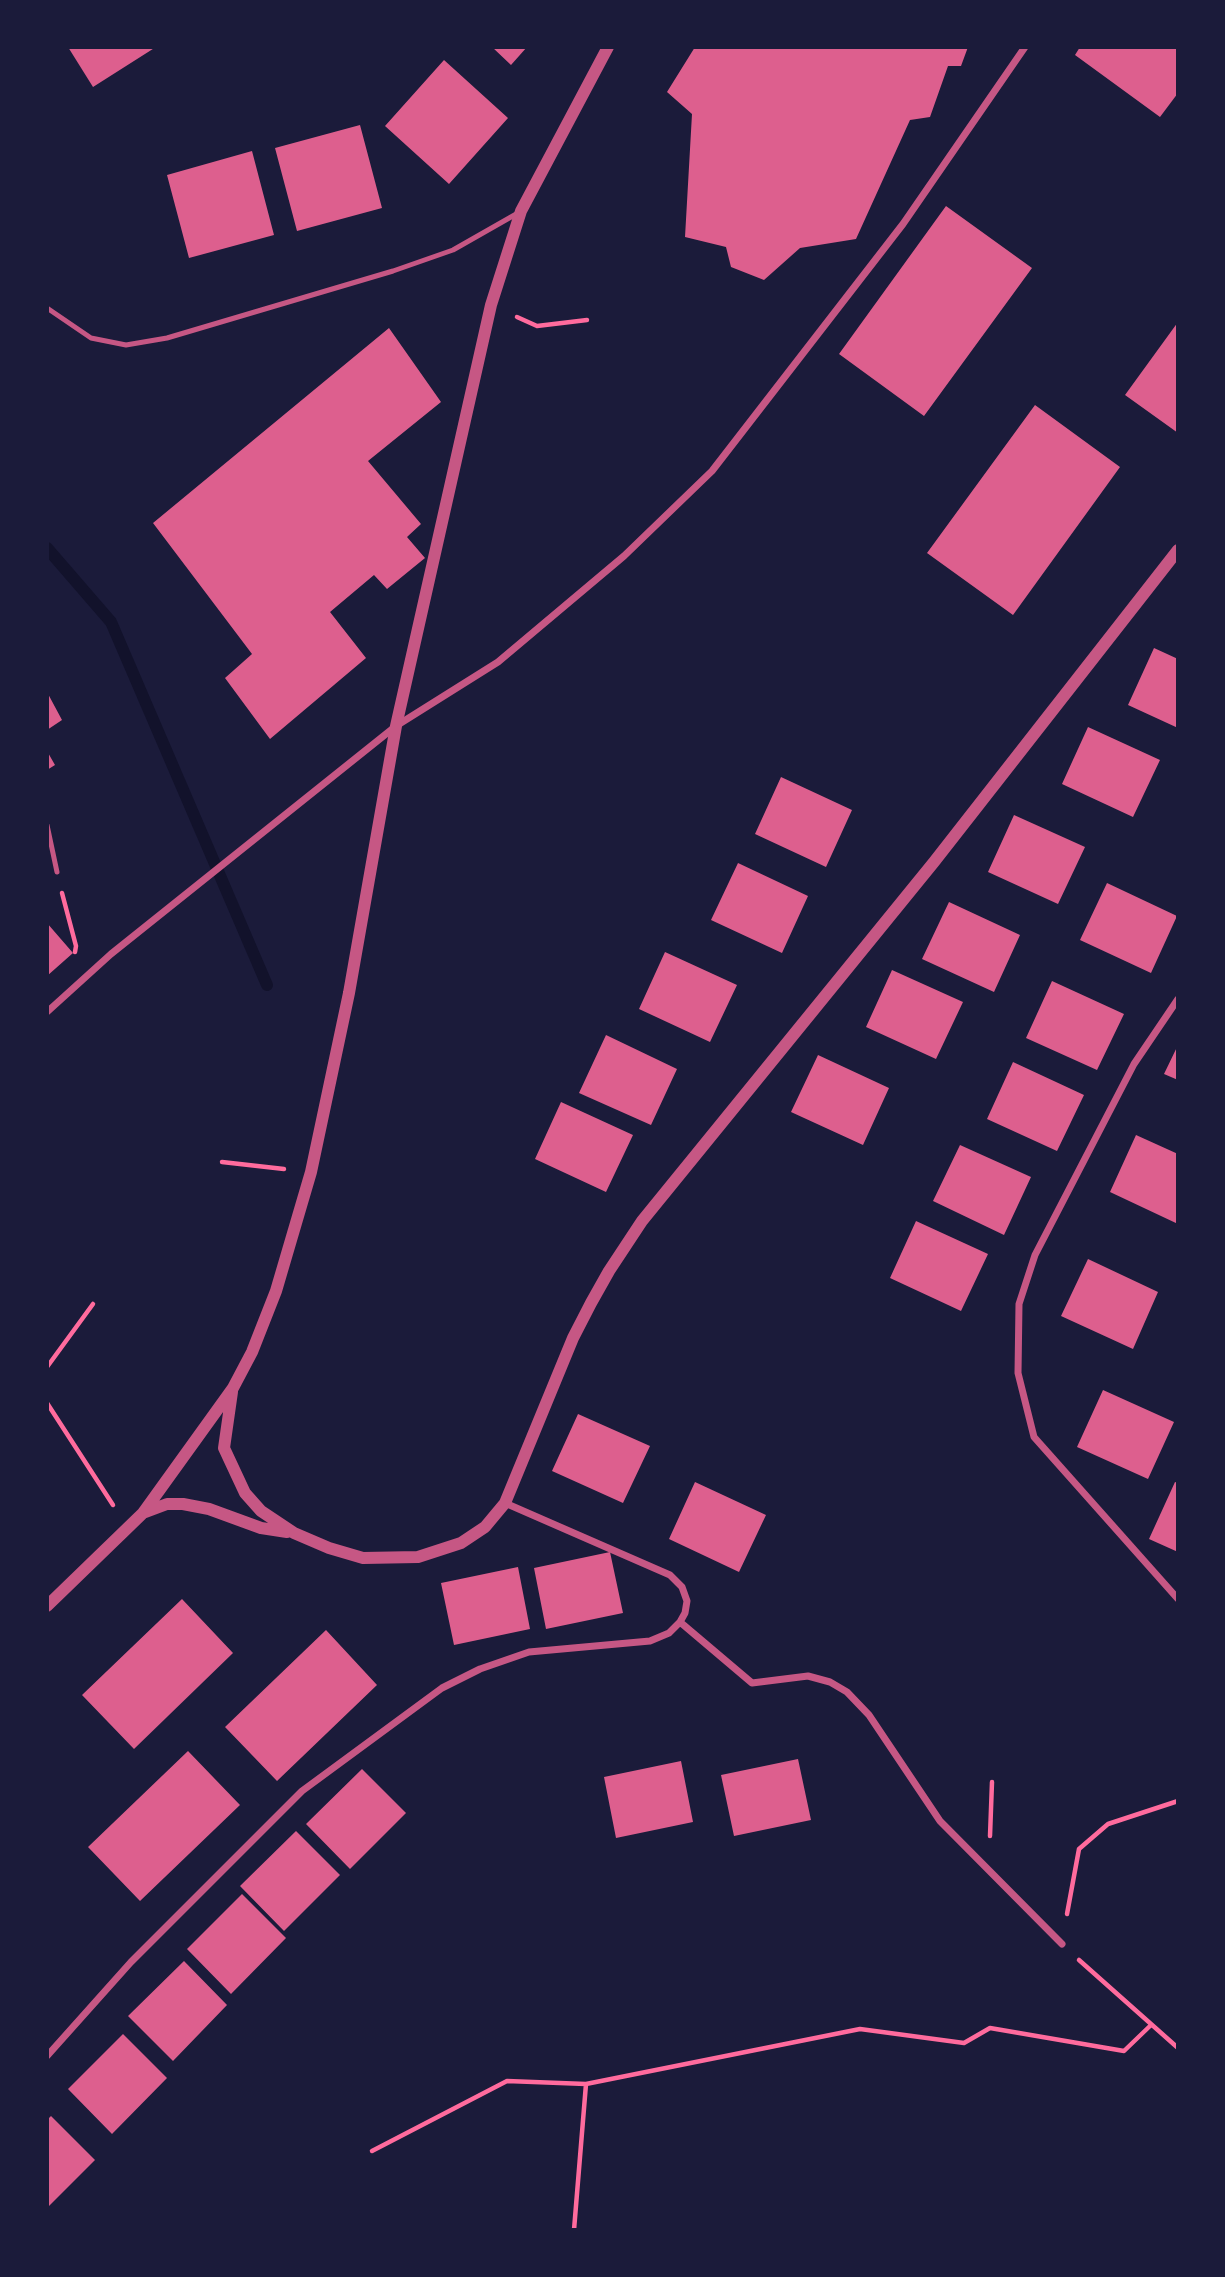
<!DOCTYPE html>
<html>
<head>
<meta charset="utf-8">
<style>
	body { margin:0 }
	#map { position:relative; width:1225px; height:2277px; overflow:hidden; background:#1b1b3a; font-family:Arial,sans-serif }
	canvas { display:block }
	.frame { position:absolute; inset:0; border:49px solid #1b1b3a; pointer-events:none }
</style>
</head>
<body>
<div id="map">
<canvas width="1225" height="2277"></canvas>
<div class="frame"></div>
</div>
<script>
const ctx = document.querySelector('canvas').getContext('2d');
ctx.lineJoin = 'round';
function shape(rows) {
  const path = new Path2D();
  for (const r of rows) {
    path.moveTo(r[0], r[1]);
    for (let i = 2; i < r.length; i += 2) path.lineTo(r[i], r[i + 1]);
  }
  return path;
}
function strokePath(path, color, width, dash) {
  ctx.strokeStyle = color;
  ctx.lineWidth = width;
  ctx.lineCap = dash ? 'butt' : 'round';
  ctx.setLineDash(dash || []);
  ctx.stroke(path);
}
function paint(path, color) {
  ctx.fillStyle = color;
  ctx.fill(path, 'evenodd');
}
strokePath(shape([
	[47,548,111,622,267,985]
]), '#12122b', 12);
paint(shape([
	[68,47,156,47,93,87],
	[492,47,527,47,511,65],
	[695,47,968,47,961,66,948,66,930,117,910,120,856,239,800,248,764,280,731,267,726,247,685,237,692,114,667,92],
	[1080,47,1178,47,1178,93,1160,117,1075,55],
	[444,60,508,118,449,184,385,126],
	[360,125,382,208,297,231,275,148],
	[252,151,274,235,189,258,167,175],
	[946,206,1032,268,924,416,839,354],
	[1178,322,1178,433,1125,395],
	[389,328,441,402,368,461,421,524,407,537,425,558,387,589,374,575,330,612,366,658,270,739,225,678,252,654,153,523],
	[1035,405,1120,467,1013,615,927,553],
	[1154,648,1178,659,1178,728,1128,705],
	[47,692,62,720,47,730],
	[1088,727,1160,760,1133,817,1062,784],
	[47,751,55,765,47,770],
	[781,777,852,810,826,867,755,834],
	[1014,815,1085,847,1058,904,988,872],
	[738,863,808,896,782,953,711,920],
	[1107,883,1177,916,1151,973,1080,940],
	[949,902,1020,935,994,992,922,959],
	[47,923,73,953,47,976],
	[665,952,737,985,710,1042,639,1009],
	[892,970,963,1002,936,1059,866,1027],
	[1052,981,1124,1014,1097,1070,1026,1038],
	[606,1035,677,1069,651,1125,579,1093],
	[1178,1045,1178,1080,1164,1074],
	[818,1055,889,1088,863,1145,791,1112],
	[1013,1062,1084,1095,1057,1151,987,1119],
	[561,1102,633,1135,606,1192,535,1159],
	[1136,1135,1178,1154,1178,1224,1110,1192],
	[960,1145,1031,1177,1004,1235,933,1201],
	[916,1221,988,1254,961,1311,890,1278],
	[1088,1259,1158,1292,1133,1349,1061,1316],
	[1103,1390,1174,1422,1148,1479,1077,1447],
	[578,1414,650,1446,623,1503,552,1471],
	[695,1482,766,1515,739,1572,669,1539],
	[1175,1482,1178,1483,1178,1552,1149,1539],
	[610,1552,623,1613,546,1629,534,1568],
	[518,1567,530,1629,454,1645,441,1583],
	[182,1599,233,1653,134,1749,82,1695],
	[326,1630,377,1685,277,1781,225,1727],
	[188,1751,240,1805,140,1901,88,1847],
	[798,1759,811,1820,734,1836,721,1775],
	[681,1761,693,1822,616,1838,604,1777],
	[362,1769,406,1813,350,1869,306,1824],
	[296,1831,340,1875,284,1931,240,1886],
	[242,1894,286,1938,231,1994,187,1949],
	[184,1961,227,2005,173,2061,128,2016],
	[123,2034,167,2078,112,2134,68,2089],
	[51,2116,95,2160,47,2208,47,2120]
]), '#dd5f8e');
strokePath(shape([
	[517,317,537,326,587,320],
	[62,893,76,946,75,952],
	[222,1162,284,1169],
	[47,1367,93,1304],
	[47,1403,113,1505],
	[990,1836,992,1782],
	[1067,1914,1079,1849,1108,1824,1178,1801],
	[1079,1960,1178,2048],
	[372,2151,507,2081,586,2084],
	[574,2230,586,2084,860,2029,964,2043,990,2028,1124,2051,1151,2025]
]), '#ff6b9d', 4.5);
strokePath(shape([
	[47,308,91,338,126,345,167,338,393,271,453,250,518,213],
	[47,825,57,872]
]), '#c65784', 5);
strokePath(shape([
	[1178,999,1134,1064,1035,1255,1019,1304,1018,1373,1034,1437,1178,1599],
	[47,1012,111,954,396,726,498,662,624,556,712,471,903,224,1025,47],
	[680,1622,752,1683,808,1676,830,1682,847,1692,869,1715,940,1821,1062,1944],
	[47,2056,131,1962,302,1791,442,1688,480,1669,529,1652,650,1641,669,1633,680,1622,685,1613,687,1601,682,1587,670,1575,505,1503]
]), '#c65784', 7);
strokePath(shape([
	[232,1392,224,1448,245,1493,261,1511,294,1533,329,1548,363,1558,418,1557,461,1543,485,1527,505,1503,573,1338,591,1303,609,1271,642,1221,934,862,1178,550],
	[143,1513,167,1504,183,1504,209,1509,261,1528,287,1532],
	[47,1606,143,1513,233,1388,252,1352,276,1291,311,1172,349,993,396,726,491,305,521,211,608,47]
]), '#c65784', 12);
</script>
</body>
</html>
